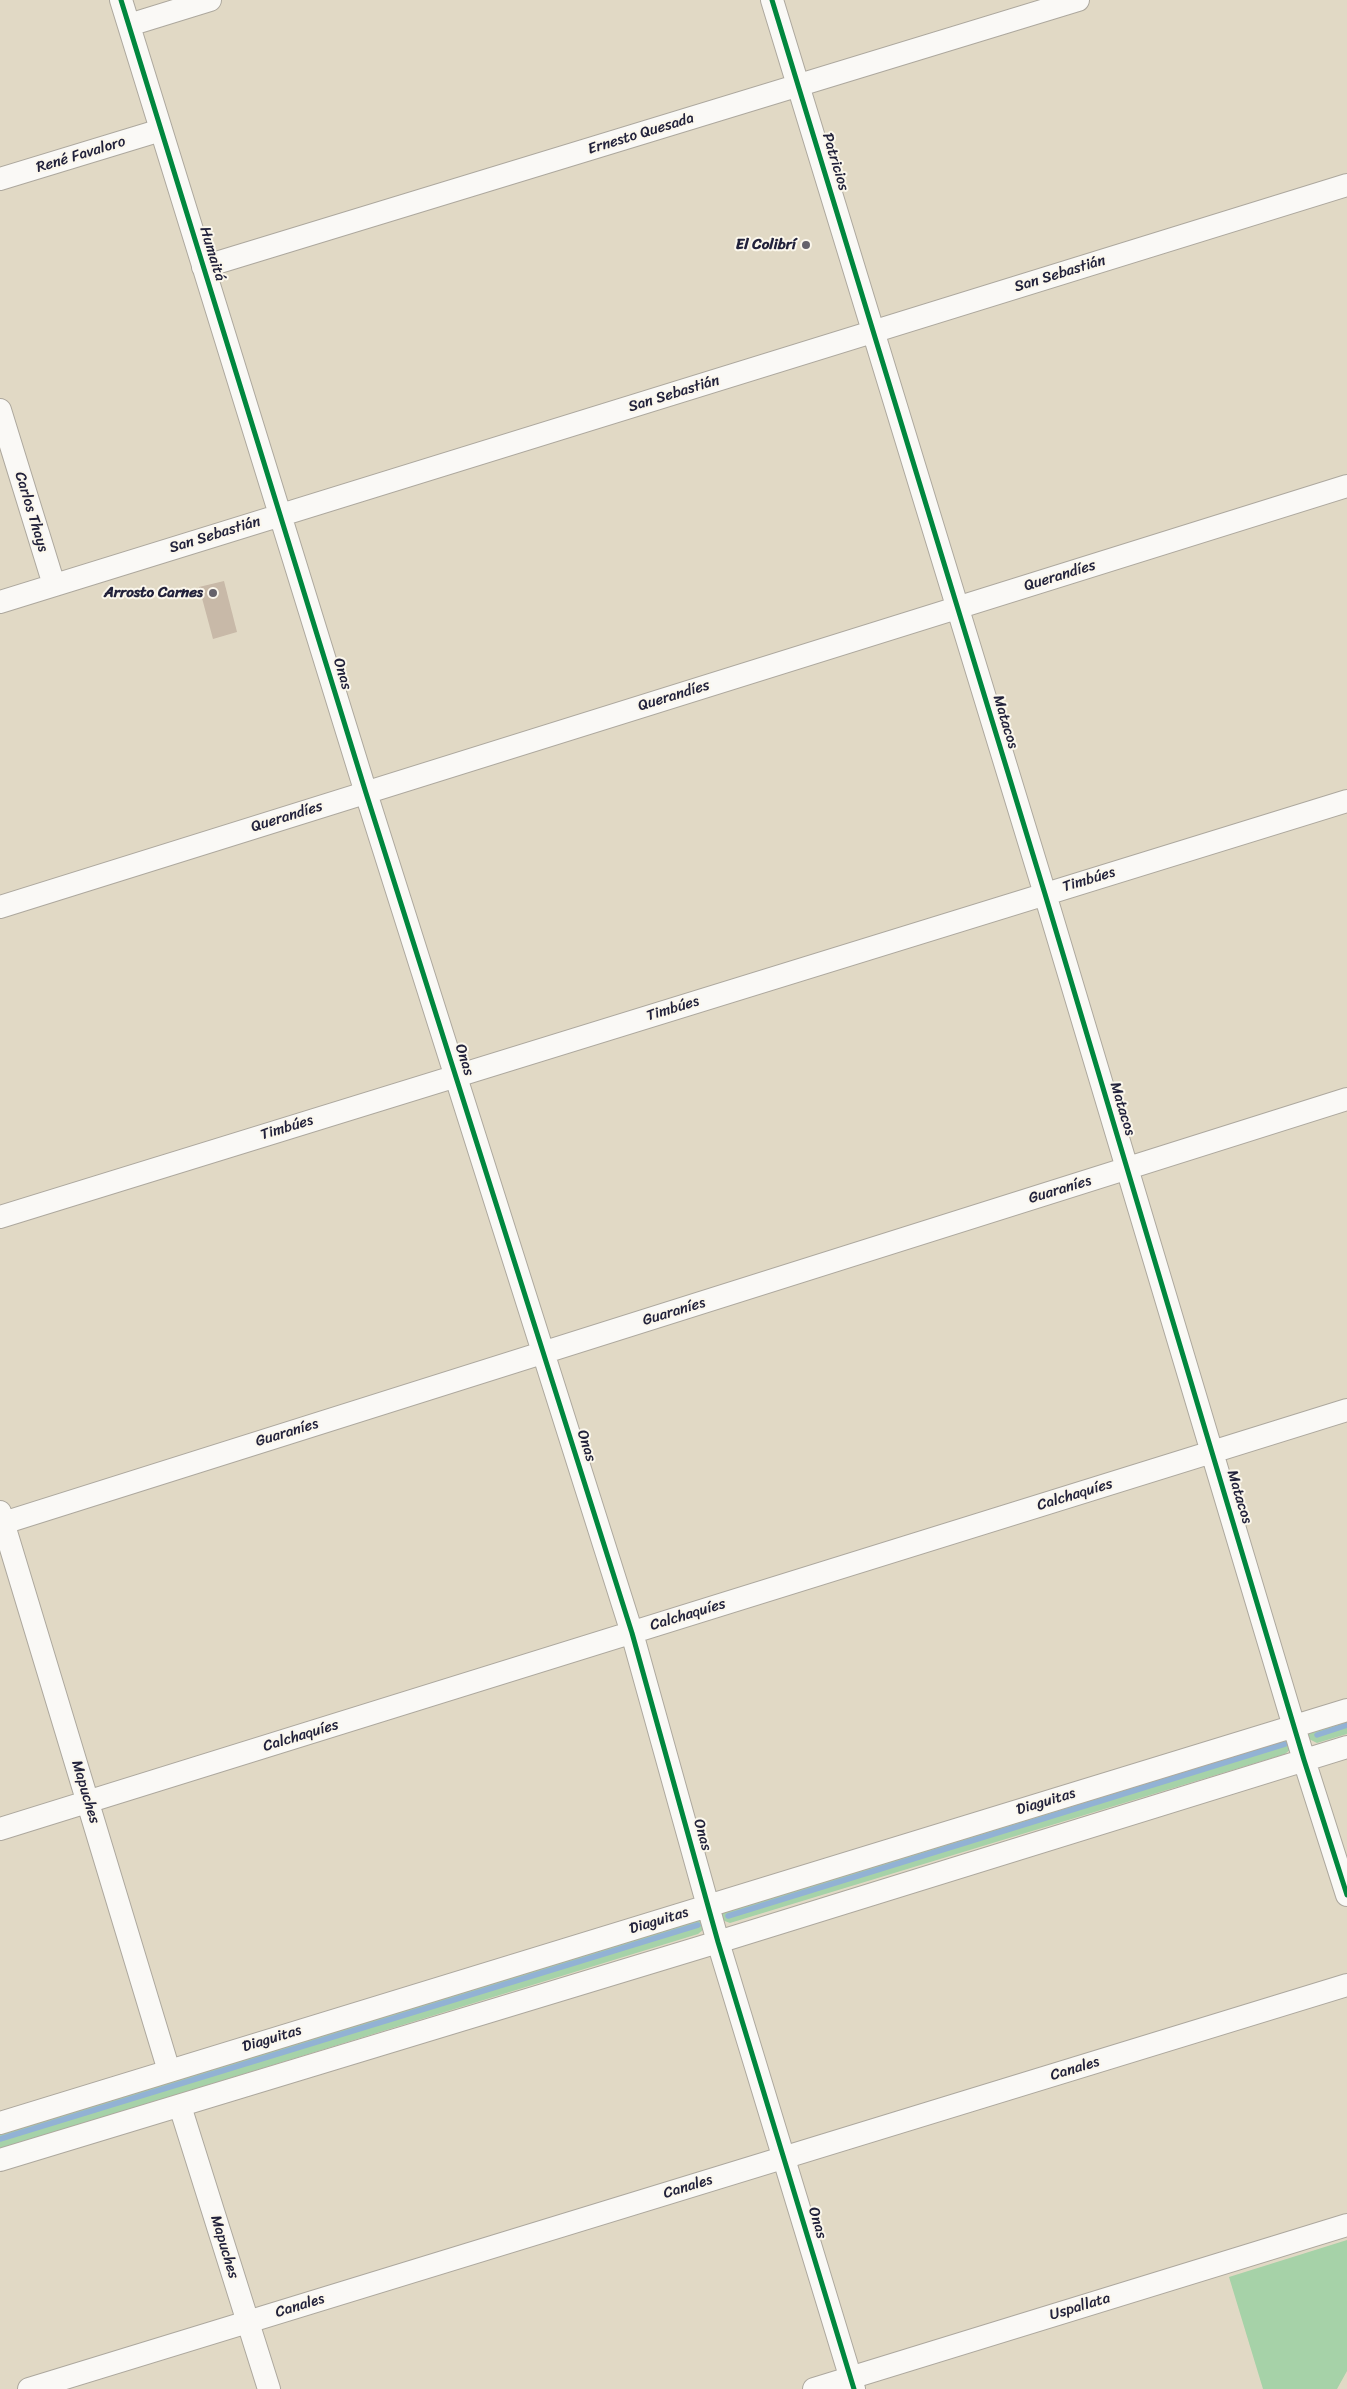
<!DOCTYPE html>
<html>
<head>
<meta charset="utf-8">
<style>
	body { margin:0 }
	canvas { display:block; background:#e1d9c5 }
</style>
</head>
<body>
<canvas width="1347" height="2389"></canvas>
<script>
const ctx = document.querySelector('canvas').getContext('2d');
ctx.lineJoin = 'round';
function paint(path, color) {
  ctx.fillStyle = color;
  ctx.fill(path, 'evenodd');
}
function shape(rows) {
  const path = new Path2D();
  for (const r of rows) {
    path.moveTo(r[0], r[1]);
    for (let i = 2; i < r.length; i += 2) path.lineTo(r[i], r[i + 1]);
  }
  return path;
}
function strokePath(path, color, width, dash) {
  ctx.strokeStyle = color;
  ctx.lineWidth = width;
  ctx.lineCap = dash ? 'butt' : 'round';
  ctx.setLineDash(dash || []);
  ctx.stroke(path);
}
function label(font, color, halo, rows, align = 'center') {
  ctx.font = font + ' Sriracha,sans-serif';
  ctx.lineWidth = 4;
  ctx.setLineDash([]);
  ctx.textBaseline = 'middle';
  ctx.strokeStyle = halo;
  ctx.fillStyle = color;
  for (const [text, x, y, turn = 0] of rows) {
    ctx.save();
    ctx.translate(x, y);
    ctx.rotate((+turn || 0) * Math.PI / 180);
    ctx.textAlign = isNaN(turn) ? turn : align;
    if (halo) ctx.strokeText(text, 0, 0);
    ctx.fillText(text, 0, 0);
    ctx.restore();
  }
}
paint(shape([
	[1347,1715,1347,1734,1317,1743,1309,1739,1307,1734,1309,1729],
	[1286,1736,1291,1749,1285,1754,730,1923,722,1920,721,1915,722,1909],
	[702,1919,703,1930,698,1934,0,2149,0,2130],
	[1347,2240,1347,2371,1337,2389,1263,2389,1229,2277]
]), '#a6d2a8');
strokePath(shape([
	[1317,1735,1347,1725],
	[728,1916,1285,1744],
	[0,2139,698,1925]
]), '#92b2d4', 5.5);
paint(shape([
	[224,581,237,632,213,639,199,587]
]), '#c8b9a8');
const minor = shape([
	[121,0,366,793,632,1633,718,1942,854,2389],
	[772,0,1045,894,1304,1760,1347,1895],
	[129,25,210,0],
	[0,179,161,130],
	[203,267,1078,0],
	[0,410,54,585],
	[0,602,1347,185],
	[0,907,1347,486],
	[0,1217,1347,801],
	[0,1512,169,2071],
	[0,1524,1347,1099],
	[0,1829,1347,1410],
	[180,2106,269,2389],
	[0,2123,1347,1710],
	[0,2160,718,1942,1347,1747],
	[29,2389,1347,1985],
	[814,2389,1347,2225]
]);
strokePath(minor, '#ada89e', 24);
strokePath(minor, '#faf9f6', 22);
strokePath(shape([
	[121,0,366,793,632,1633,718,1942,854,2389],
	[772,0,1045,894,1304,1760,1347,1895]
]), '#00873e', 5);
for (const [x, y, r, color] of [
	[806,245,5,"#65626b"],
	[213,593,5,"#65626b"]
]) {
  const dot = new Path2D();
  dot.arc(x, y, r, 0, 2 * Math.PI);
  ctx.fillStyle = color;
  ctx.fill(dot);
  strokePath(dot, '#fbf7ec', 2);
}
label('15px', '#22223b', '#fbf7ec', [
	["Ernesto Quesada",641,134,-17],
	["René Favaloro",81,155,-17],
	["Patricios",835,162,73],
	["Humaitá",212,254,73],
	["San Sebastián",1060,274,-17],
	["San Sebastián",674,394,-17],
	["Carlos Thays",31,512,73],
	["San Sebastián",215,535,-17],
	["Querandíes",1060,576,-17],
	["Onas",342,674,73],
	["Querandíes",674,696,-17],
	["Matacos",1005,722,73],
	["Querandíes",287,817,-17],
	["Timbúes",1089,880,-17],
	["Timbúes",673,1009,-17],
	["Onas",464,1060,72],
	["Matacos",1122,1109,73],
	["Timbúes",287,1128,-17],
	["Guaraníes",1060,1190,-17],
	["Guaraníes",674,1312,-17],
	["Guaraníes",287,1433,-17],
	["Onas",586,1446,72],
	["Calchaquíes",1075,1495,-17],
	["Matacos",1239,1497,73],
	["Calchaquíes",688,1615,-17],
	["Calchaquíes",301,1736,-17],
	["Mapuches",85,1792,73],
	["Diaguitas",1046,1802,-17],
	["Onas",702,1835,74],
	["Diaguitas",659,1921,-17],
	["Diaguitas",272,2039,-17],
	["Canales",1075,2069,-17],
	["Canales",688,2187,-17],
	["Onas",817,2223,73],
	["Mapuches",224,2247,73],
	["Canales",300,2306,-17],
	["Uspallata",1080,2307,-17]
]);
label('bold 15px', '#22223b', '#fbf7ec', [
	["El Colibrí",796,245],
	["Arrosto Carnes",203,593]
], 'right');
</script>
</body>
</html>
